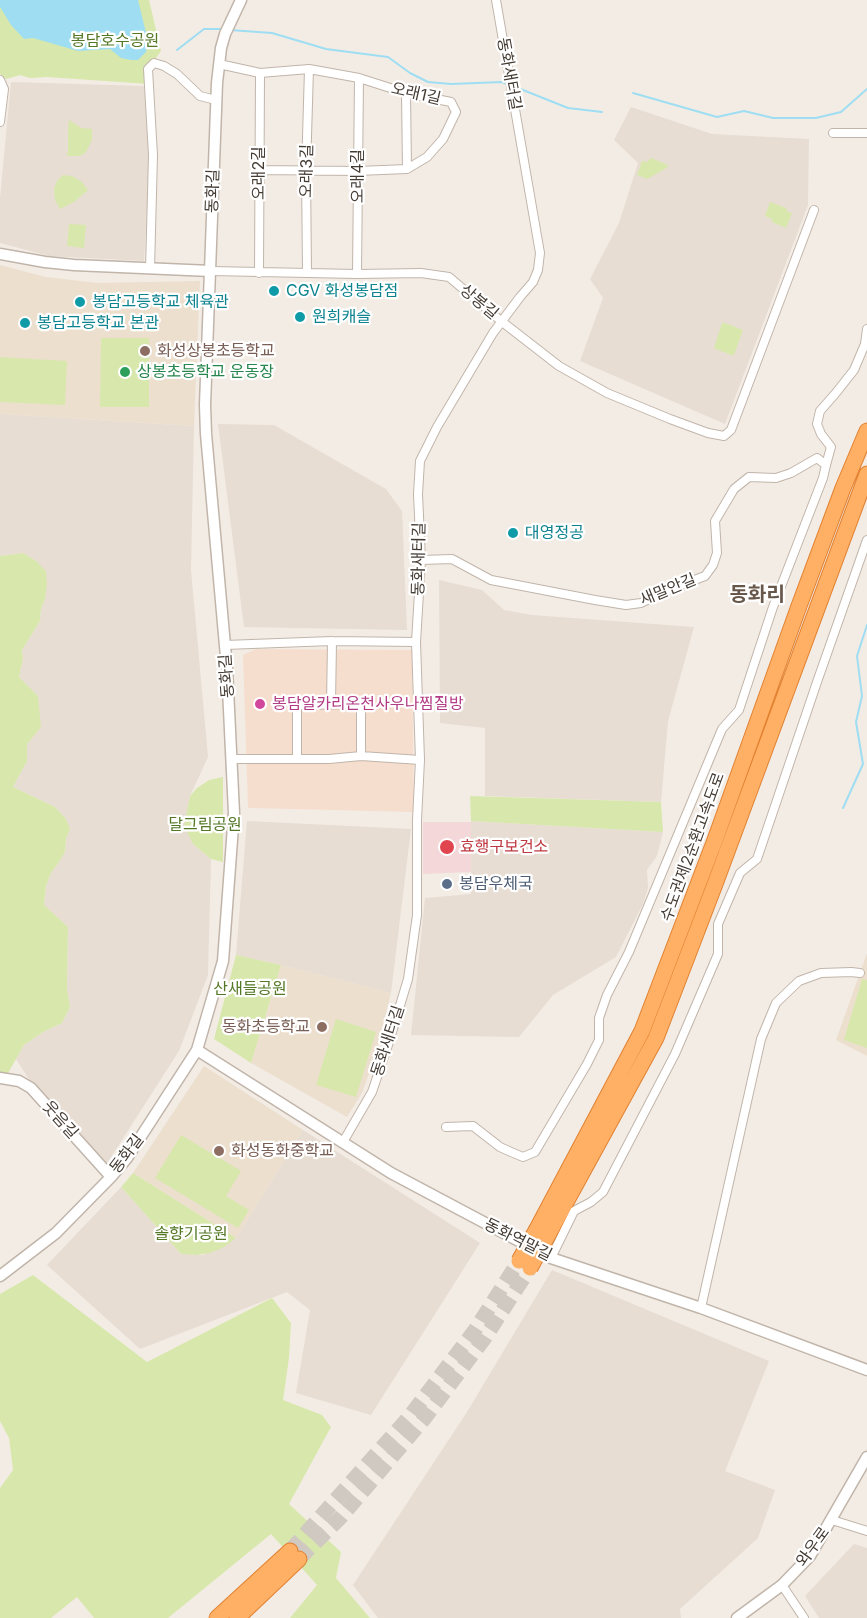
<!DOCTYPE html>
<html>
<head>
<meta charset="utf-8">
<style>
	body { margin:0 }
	canvas { display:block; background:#f3ece5 }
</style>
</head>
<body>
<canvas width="867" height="1618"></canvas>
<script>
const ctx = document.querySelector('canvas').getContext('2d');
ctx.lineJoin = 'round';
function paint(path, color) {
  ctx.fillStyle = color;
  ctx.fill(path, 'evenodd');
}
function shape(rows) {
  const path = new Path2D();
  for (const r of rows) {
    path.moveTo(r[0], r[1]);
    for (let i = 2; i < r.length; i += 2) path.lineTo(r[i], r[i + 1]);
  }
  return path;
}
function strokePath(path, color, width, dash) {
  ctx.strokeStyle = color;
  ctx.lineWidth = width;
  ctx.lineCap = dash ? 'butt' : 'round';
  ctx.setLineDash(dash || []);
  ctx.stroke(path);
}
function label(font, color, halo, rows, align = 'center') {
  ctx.font = font + ' Inter,"Noto Sans KR",sans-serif';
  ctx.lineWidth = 4.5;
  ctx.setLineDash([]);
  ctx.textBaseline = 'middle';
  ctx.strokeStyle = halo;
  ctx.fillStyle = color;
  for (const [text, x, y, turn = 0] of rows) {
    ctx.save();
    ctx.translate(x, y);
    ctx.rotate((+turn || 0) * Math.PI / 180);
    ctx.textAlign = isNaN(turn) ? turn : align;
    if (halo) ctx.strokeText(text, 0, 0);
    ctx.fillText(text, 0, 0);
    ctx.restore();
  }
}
paint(shape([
	[11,82,144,86,147,105,150,159,144,261,49,256,0,243,0,198],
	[631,107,712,134,809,139,808,205,725,424,580,361,603,298,590,279,619,223,638,163,614,140],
	[0,414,194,426,191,570,208,757,190,796,193,844,211,859,208,975,179,1051,106,1165,40,1089,28,1078,16,1059,24,1045,43,1032,62,1023,70,1007,67,989,68,927,44,905,46,886,51,873,59,862,65,852,66,839,70,829,66,819,55,807,13,787,27,761,27,744,40,727,38,696,19,677,23,659,22,650,40,621,41,609,45,599,36,561,23,553,0,556],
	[218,424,274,425,386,489,402,511,407,630,244,627],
	[439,580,482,590,504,610,532,615,694,627,668,721,661,802,485,796,485,728,440,723],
	[247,821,411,829,391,993,281,965,236,955],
	[471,821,663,832,657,856,647,870,648,888,643,904,616,957,553,995,519,1037,411,1035,425,898,471,894],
	[303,1130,480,1243,371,1415,296,1393,310,1310,287,1292,140,1349,47,1265,121,1187,181,1254,203,1255,236,1238],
	[552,1270,769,1361,725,1471,775,1490,758,1538,680,1609,681,1618,378,1618,353,1585,467,1412],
	[854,1544,867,1548,867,1618,819,1618,805,1596]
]), '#e7ddd3');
paint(shape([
	[256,649,412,650,414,812,248,808,243,655]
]), '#f6decf');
paint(shape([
	[0,265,46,277,98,283,200,281,194,426,0,414],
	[867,953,867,1056,836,1040],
	[281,965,391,993,374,1060,362,1093,347,1117,251,1063],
	[204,1066,303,1130,236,1238,133,1173]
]), '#ecdfce');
paint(shape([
	[423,822,471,822,471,872,423,874]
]), '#f4d8d9');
paint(shape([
	[0,0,149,0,161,51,148,69,148,84,47,77,30,78,20,75,6,79,0,74],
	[69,120,81,128,92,129,92,140,86,152,80,156,67,156,68,150,68,133],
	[651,158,668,165,668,167,647,179,637,175,642,161,647,162],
	[63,175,72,176,82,182,88,190,74,202,60,209,55,200,54,189,57,181],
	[770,202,786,208,788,212,792,213,786,228,772,222,772,219,765,216],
	[69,224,86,225,84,248,67,246],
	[722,323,725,323,743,330,734,355,731,355,714,348],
	[101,338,149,338,149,407,100,407],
	[0,357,67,361,65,405,0,402],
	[23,553,36,561,46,571,47,584,45,599,41,609,40,621,22,650,23,659,19,677,38,696,41,727,27,744,27,761,13,787,55,807,66,819,70,829,66,839,65,852,59,862,51,873,46,886,44,905,68,927,67,989,70,1007,62,1023,43,1032,24,1045,7,1075,0,1076,0,556],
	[223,777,223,862,211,859,193,844,184,826,190,796,197,788,209,780],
	[470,796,661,802,663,832,471,821],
	[236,955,281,965,251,1063,214,1039],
	[862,979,867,980,867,1048,844,1040],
	[336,1019,376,1032,356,1097,316,1085],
	[181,1135,241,1171,226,1196,249,1210,238,1228,155,1178],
	[133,1173,236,1238,224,1247,210,1253,196,1255,181,1254,121,1187],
	[33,1275,147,1362,272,1298,291,1323,289,1358,283,1400,322,1415,331,1427,289,1504,341,1552,336,1578,370,1618,290,1618,317,1585,271,1534,168,1618,94,1618,77,1597,51,1618,0,1618,0,1488,13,1470,9,1438,0,1421,0,1294]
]), '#d8e8ac');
paint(shape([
	[0,0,138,0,148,41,146,52,138,60,131,60,121,58,110,49,78,51,33,38,24,39,11,25,0,7]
]), '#9fdef2');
strokePath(shape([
	[230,30,272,33,326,49,388,57,410,73,428,82,451,84,502,82,507,84],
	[177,50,204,29,224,29],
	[513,86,568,108,602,112],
	[633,93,717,117,744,111,773,118,816,118,841,112,867,89],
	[843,808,863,764,856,722,862,696,857,656,867,625]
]), '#9fdef2', 2);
strokePath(shape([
	[290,1551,410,1416,475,1330,519,1261],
	[299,1559,341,1517,424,1419,484,1339,530,1268]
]), '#d0c9c2', 15, [15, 8]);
const minor = shape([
	[219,64,260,73,309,69,359,78,406,93,451,102,456,112,443,139,427,157,407,169,358,171,259,170],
	[0,80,4,89,0,122],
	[406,93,407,169],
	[833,133,867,133],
	[150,269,153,155,148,69,154,63,164,66,177,74,200,96,216,100],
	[211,271,357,274,421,273,449,277,501,321,559,366,607,393,670,419,708,433,724,436,731,430,814,210],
	[259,273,260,73],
	[307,273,306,171,309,69],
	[357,274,359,78],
	[421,560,452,559,491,580,595,600,626,605,641,603,673,588,705,576,713,565,717,553,715,521,734,489,749,477,776,478,791,473,817,458,826,465,831,447,821,434,817,424,820,411,835,394,854,370,865,344,867,329],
	[225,645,332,641,416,642],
	[331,704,332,641],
	[231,759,329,759,361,756,420,760],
	[297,759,297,705,361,704,361,756],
	[446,1127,473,1126,500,1147,511,1152,523,1157,535,1152,587,1064,599,1040,599,1018,607,995,629,952,722,729,739,710,773,607,823,478,826,465],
	[343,1142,372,1092,388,1045,408,979,417,915,417,820,420,760,416,642,421,560,418,494,420,461,437,427,493,333,520,297,533,282,538,270,540,253,496,0],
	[551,1258,574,1211,591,1202,603,1192,675,1054,718,954,718,924,740,873,757,859,817,682,867,540],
	[701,1308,761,1039,776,1003,799,981,821,973,851,972,860,973],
	[832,1520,867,1531],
	[782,1585,804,1618]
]);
const tertiary = shape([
	[0,254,45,262,74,265,211,271],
	[197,1050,391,1173,551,1258,701,1308,867,1370],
	[0,1078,19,1081,31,1088,111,1177],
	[0,1276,56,1233,111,1177,127,1158,197,1050,223,961,234,813,227,668,206,434,205,405,217,83,221,48,225,34,241,0],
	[737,1618,782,1585,810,1556,867,1457]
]);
const motorway = shape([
	[537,1229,642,1031,715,840,799,606,843,488,867,431],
	[548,1235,656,1038,715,884,867,474],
	[217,1618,290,1551],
	[237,1618,299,1559]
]);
strokePath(minor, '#c1b5aa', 10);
strokePath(tertiary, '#c1b5aa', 13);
strokePath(motorway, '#e18131', 17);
strokePath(minor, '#fff', 8);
strokePath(tertiary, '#fff', 10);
strokePath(motorway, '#ffb064', 15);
const motorwayBridge = shape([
	[519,1261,537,1229],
	[530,1268,548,1235]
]);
strokePath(motorwayBridge, '#e18131', 17, []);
strokePath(motorwayBridge, '#ffb064', 15);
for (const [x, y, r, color] of [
	[274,291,6,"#0f9aa8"],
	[80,302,6,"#0f9aa8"],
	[300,317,6,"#0f9aa8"],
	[25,323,6,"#0f9aa8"],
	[145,351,6,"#8d6e63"],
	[125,372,6,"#2e9e5b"],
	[513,533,6,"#0f9aa8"],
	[260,704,6,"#d1479c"],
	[447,847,8,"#e0444e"],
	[447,884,6,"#5c6f8a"],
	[322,1027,6,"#8d6e63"],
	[219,1151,6,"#8d6e63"]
]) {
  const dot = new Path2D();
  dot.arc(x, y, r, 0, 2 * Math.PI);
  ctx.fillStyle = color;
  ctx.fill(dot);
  strokePath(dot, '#fff', 2);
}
label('16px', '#547826', '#fff', [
	["봉담호수공원",115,41],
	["달그림공원",205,825],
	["산새들공원",250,989],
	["솔향기공원",191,1234]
]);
label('16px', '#453c34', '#fff', [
	["동화새터길",509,74,80],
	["오래1길",416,94,13],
	["오래3길",307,171,-89],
	["오래2길",259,173,-90],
	["오래4길",358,176,-90],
	["동화길",213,191,-88],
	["상봉길",479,302,40],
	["동화새터길",419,559,-89],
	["새말안길",668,590,-22],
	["동화길",227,676,-94],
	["수도권제2순환고속도로",693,847,-70],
	["동화새터길",388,1041,-72],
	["웃음길",60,1120,48],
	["동화길",127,1154,-53],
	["동화역말길",518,1240,27],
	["와우로",813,1547,-54]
]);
label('16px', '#0d838f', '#fff', [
	["CGV 화성봉담점",286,291],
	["봉담고등학교 체육관",92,302],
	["원희캐슬",312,317],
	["봉담고등학교 본관",37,323],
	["대영정공",525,533]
], 'left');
label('16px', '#785e54', '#fff', [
	["화성상봉초등학교",157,351],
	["동화초등학교",310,1027,"right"],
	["화성동화중학교",231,1151]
], 'left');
label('16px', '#27864d', '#fff', [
	["상봉초등학교 운동장",137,372]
], 'left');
label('16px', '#b23c85', '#fff', [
	["봉담알카리온천사우나찜질방",272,704]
], 'left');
label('16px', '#be3a42', '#fff', [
	["효행구보건소",460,847]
], 'left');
label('16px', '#4e5e75', '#fff', [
	["봉담우체국",459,884]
], 'left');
label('bold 20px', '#68574b', '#fff', [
	["동화리",757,595]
]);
</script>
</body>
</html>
